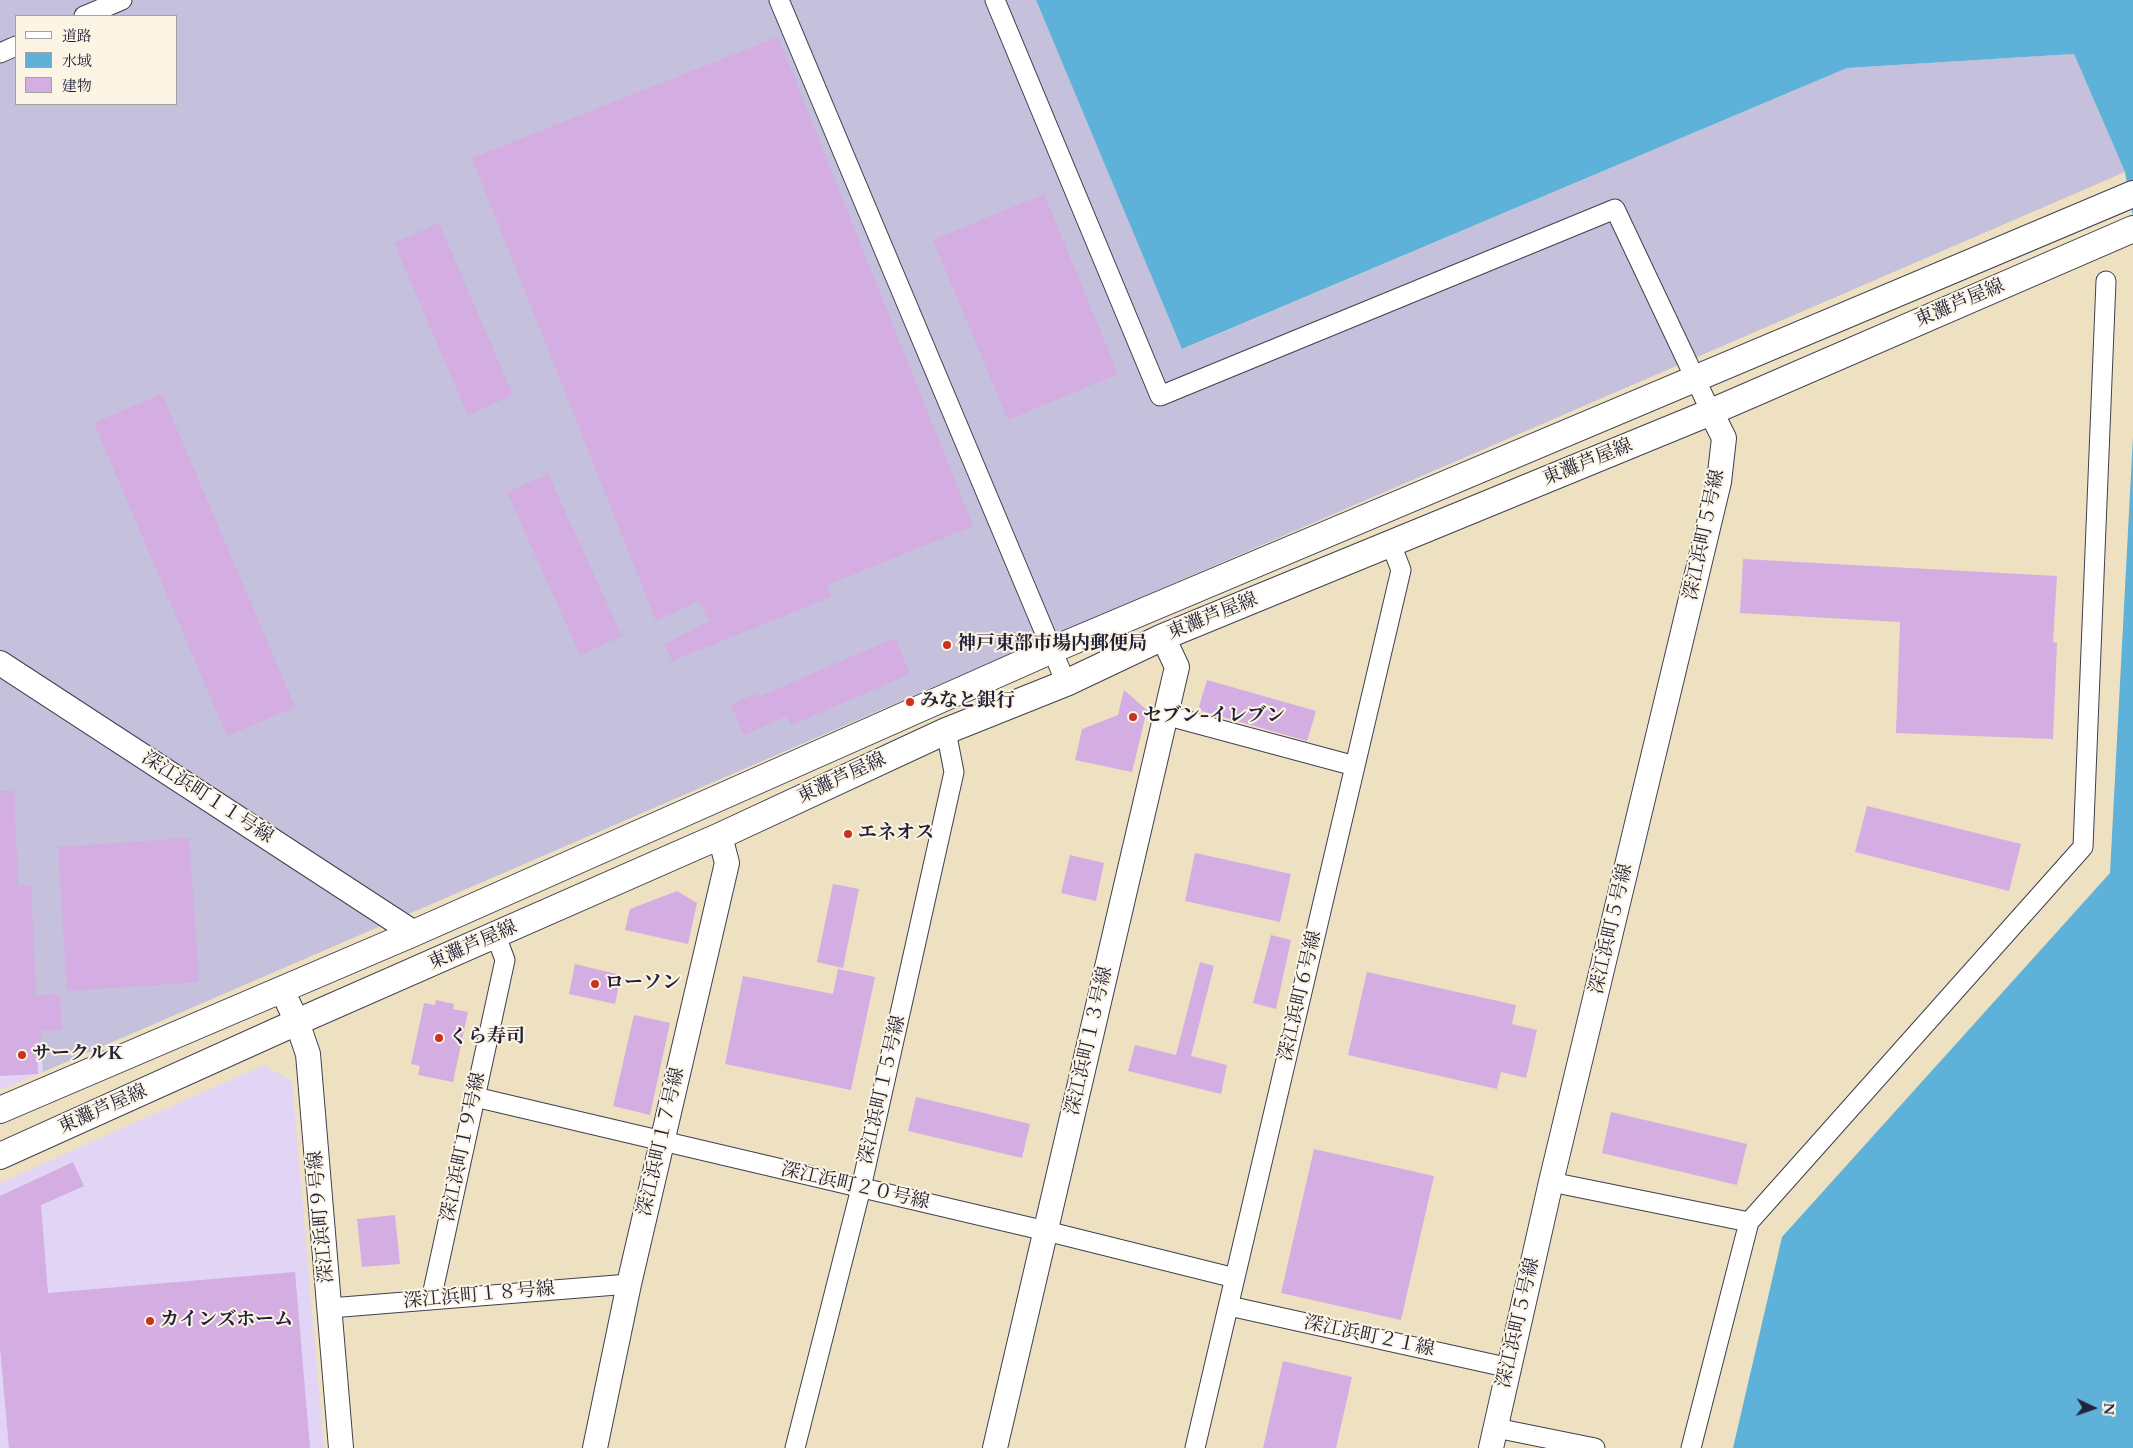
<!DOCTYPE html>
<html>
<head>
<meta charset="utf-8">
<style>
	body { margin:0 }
	#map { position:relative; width:2133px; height:1448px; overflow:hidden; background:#eee1c1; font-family:Cardo,"Noto Serif JP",serif }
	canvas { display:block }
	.legend { position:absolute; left:15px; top:15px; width:162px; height:90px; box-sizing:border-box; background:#fcf5e5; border:1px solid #a5a1a1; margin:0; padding:6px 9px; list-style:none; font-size:15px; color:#22223b }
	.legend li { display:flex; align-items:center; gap:10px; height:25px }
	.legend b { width:25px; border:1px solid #a5a1a1 }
	.north { position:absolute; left:2068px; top:1383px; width:50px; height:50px; -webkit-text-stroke:4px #fcf5e5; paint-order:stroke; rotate:93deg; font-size:14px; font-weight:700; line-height:20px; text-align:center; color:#22223b }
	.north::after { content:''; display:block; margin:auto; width:18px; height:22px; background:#22223b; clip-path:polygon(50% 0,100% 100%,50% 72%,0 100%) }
</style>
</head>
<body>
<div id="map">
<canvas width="2133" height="1448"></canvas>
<ul class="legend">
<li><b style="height:6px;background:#fff"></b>道路</li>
<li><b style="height:14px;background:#5eb2da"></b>水域</li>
<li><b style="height:14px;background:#d4ade3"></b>建物</li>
</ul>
<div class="north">N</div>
</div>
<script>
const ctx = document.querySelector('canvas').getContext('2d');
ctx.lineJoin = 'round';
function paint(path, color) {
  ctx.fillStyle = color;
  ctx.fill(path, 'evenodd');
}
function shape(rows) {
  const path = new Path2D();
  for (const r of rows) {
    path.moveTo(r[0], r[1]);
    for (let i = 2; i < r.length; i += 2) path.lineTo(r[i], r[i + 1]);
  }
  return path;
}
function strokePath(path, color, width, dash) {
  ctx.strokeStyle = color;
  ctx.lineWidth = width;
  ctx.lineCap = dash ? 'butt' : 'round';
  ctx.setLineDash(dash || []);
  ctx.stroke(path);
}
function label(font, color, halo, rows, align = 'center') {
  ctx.font = font + ' Cardo,"Noto Serif JP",serif';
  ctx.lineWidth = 4;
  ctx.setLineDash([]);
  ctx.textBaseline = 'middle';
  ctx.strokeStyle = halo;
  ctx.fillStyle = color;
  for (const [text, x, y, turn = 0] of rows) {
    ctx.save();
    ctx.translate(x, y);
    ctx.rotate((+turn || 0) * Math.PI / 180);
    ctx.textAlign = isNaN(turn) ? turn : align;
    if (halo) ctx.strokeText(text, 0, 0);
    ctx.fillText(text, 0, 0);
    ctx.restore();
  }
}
paint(shape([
	[41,1043,43,1072,0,1090,0,1045],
	[264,1065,292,1081,324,1448,0,1448,0,1183]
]), '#e1d4f4');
paint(shape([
	[0,0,1036,0,1183,349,1847,68,2074,54,2125,172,43,1072,40,1043,0,1045],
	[16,16,176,16,176,104,16,104]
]), '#c5c0db');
paint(shape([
	[1036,0,2133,0,2133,217,2125,172,2074,54,1847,68,1182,349],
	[2133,436,2133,1448,1733,1448,1782,1237,2110,873]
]), '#5eb2da');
paint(shape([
	[778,37,973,526,827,585,831,597,672,661,665,644,709,621,699,601,656,621,472,158],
	[1044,194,1118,374,1008,420,933,240],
	[439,223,513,395,468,415,394,243],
	[162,394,295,707,227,736,94,423],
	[548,474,622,636,580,655,507,492],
	[1743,559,2057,576,2053,642,2057,643,2053,739,1896,733,1900,622,1740,613],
	[895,638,910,674,791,725,787,716,744,735,731,705,756,693,758,697],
	[1207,680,1316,711,1307,741,1198,710],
	[1124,690,1147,710,1132,772,1075,760,1082,729,1118,715],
	[0,791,14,791,18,885,31,885,36,995,60,994,62,1030,41,1031,41,1041,37,1041,38,1074,0,1076],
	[1867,806,2021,844,2009,891,1855,852],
	[189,838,199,982,67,991,58,847],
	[1195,853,1291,874,1280,922,1185,901],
	[1070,855,1104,863,1096,901,1061,893],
	[833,884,859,889,843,968,817,962],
	[677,891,697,903,688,944,625,930,630,909],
	[1271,935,1291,940,1276,1009,1253,1003],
	[1200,962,1214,966,1191,1056,1227,1065,1221,1094,1128,1071,1135,1045,1176,1055],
	[575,964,621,975,615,1004,569,994],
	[838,969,875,977,851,1090,725,1064,743,976,833,994],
	[1367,972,1516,1005,1512,1024,1537,1030,1526,1078,1501,1072,1497,1089,1348,1055],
	[436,1000,454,1004,453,1009,468,1012,453,1082,418,1075,420,1066,411,1064,424,1003,435,1005],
	[634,1015,670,1023,650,1115,613,1106],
	[916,1097,1030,1124,1022,1158,908,1131],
	[1611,1112,1747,1144,1737,1185,1602,1153],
	[1314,1149,1434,1176,1401,1320,1281,1293],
	[73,1162,84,1186,41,1205,48,1293,295,1272,310,1448,9,1448,0,1348,0,1196],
	[395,1215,400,1264,362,1267,357,1219],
	[1283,1361,1352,1377,1336,1448,1263,1448]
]), '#d4ade3');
const minor = shape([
	[779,0,1066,683],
	[995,0,1160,396,1615,209,1711,412],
	[84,16,122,0],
	[0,53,16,46],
	[1165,715,1355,766],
	[475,1097,1046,1231,1235,1278],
	[1551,1182,1749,1222],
	[431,1300,505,960,496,936],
	[1229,1306,1510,1368],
	[330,1308,629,1284],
	[1496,1428,1595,1448],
	[795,1448,861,1188,954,772,946,731],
	[1195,1448,1401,570,1391,544],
	[1691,1448,1749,1222,2083,847,2106,281]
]);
const tertiary = shape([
	[0,663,414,933],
	[282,990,297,1022,308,1054,341,1448],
	[595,1448,629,1284,727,863,720,836],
	[995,1448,1177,667,1163,637],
	[1491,1448,1551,1182,1719,482,1724,438,1711,412]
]);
const secondary = shape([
	[0,1110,414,933,1052,650,2133,194],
	[0,1156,297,1022,720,836,946,731,1066,683,1163,637,1711,412,2133,229]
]);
strokePath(minor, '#413f4f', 21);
strokePath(tertiary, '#413f4f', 26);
strokePath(secondary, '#413f4f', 28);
strokePath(minor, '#fff', 19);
strokePath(tertiary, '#fff', 24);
strokePath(secondary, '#fff', 26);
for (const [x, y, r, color] of [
	[947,645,5,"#c8321e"],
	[910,702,5,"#c8321e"],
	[1133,717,5,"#c8321e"],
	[848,834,5,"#c8321e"],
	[595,984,5,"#c8321e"],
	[439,1038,5,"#c8321e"],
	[22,1055,5,"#c8321e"],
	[150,1321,5,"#c8321e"]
]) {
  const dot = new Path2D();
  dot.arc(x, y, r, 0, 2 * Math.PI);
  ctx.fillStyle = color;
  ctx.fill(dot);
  strokePath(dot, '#fcf5e5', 2);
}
label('19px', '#22223b', '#fcf5e5', [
	["東灘芦屋線",1960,304,-23],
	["東灘芦屋線",1588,463,-22],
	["深江浜町５号線",1705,535,-78],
	["東灘芦屋線",1213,617,-22],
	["東灘芦屋線",842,779,-25],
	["深江浜町１１号線",207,798,33],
	["深江浜町５号線",1612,929,-77],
	["東灘芦屋線",473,946,-24],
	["深江浜町６号線",1301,996,-77],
	["深江浜町１３号線",1090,1041,-77],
	["深江浜町１５号線",883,1090,-77],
	["東灘芦屋線",103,1110,-24],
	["深江浜町１７号線",662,1142,-77],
	["深江浜町１９号線",464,1147,-78],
	["深江浜町２０号線",855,1187,13],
	["深江浜町９号線",322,1217,-95],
	["深江浜町１８号線",479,1296,-5],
	["深江浜町５号線",1519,1323,-77],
	["深江浜町２１線",1369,1337,12]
]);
label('bold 19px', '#22223b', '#fcf5e5', [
	["神戸東部市場内郵便局",957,645],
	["みなと銀行",920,702],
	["セブン-イレブン",1143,717],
	["エネオス",858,834],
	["ローソン",605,984],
	["くら寿司",449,1038],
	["サークルK",32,1055],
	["カインズホーム",160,1321]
], 'left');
</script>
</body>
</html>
